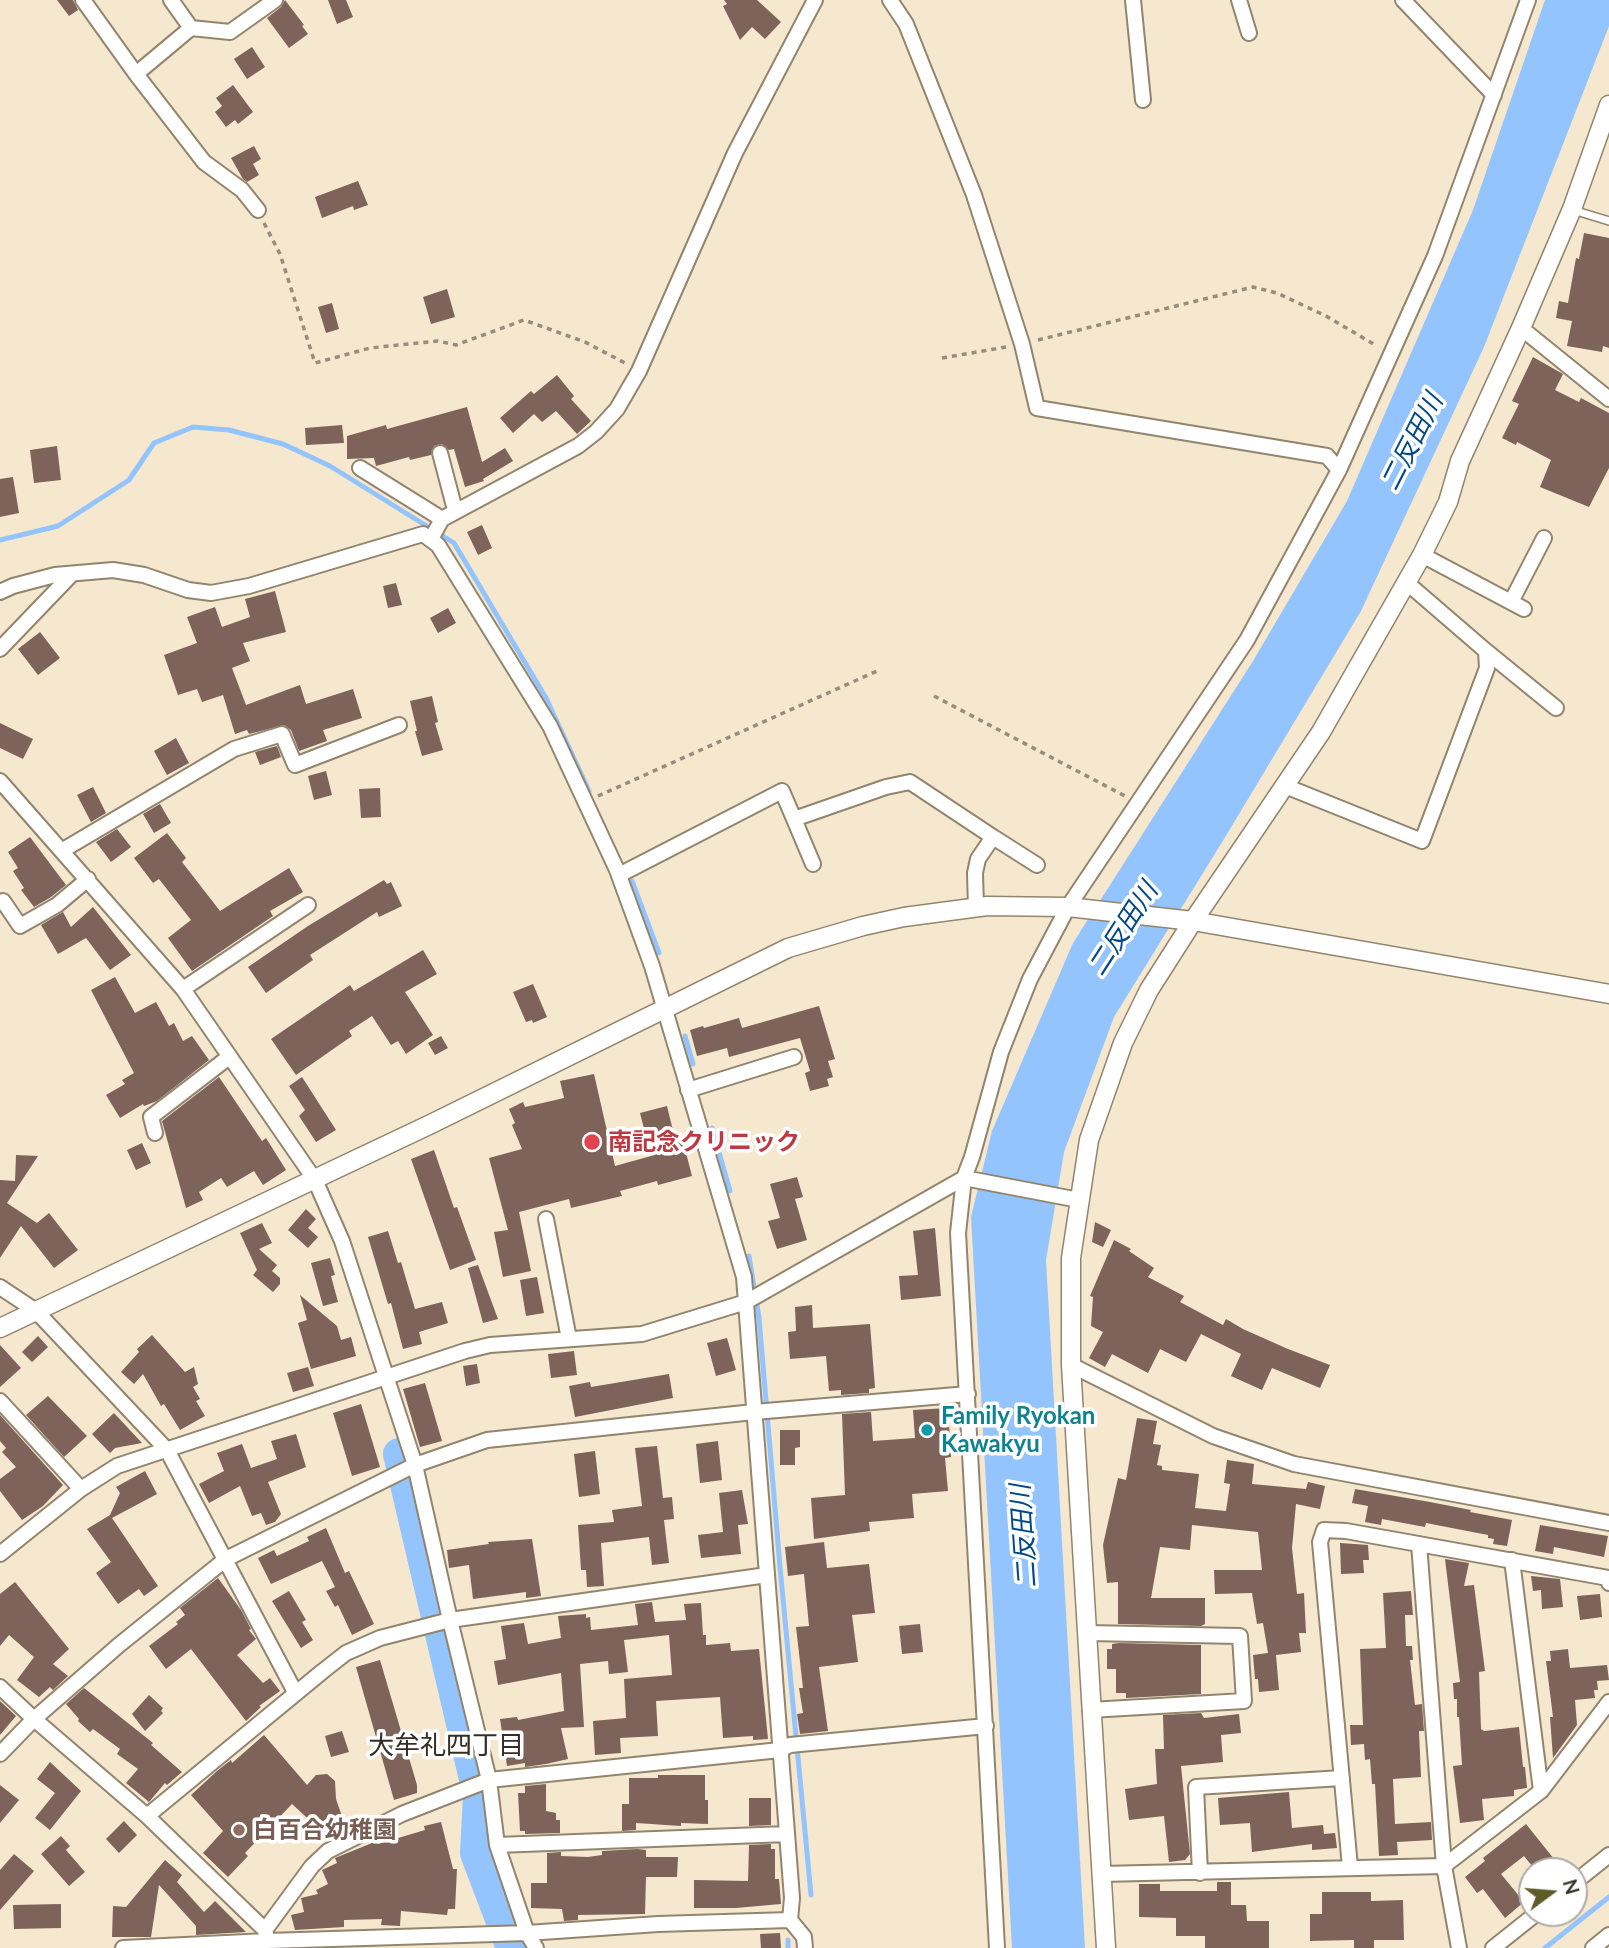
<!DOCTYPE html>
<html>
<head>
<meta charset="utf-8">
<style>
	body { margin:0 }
	#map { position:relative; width:1609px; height:1948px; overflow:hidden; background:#f6e7cf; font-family:Lato,sans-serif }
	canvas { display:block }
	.north { position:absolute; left:1518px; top:1857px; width:70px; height:70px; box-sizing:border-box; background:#fff; border:2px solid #aeaba8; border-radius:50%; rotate:74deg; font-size:19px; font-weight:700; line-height:28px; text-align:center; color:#342e25 }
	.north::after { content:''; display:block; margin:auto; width:24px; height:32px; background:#5c5c29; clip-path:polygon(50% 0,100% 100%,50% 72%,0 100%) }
</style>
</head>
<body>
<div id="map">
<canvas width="1609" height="1948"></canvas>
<div class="north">N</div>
</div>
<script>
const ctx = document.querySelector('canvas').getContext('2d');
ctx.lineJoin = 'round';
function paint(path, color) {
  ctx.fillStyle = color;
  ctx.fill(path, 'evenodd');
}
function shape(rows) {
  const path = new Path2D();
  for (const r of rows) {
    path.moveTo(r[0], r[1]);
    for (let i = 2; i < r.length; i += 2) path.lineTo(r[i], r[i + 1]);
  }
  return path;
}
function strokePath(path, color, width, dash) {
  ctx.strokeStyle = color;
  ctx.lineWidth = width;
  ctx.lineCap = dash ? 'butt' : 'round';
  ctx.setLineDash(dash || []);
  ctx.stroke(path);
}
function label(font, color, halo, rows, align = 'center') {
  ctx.font = font + ' Lato,"Noto Sans JP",sans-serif';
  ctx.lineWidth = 7;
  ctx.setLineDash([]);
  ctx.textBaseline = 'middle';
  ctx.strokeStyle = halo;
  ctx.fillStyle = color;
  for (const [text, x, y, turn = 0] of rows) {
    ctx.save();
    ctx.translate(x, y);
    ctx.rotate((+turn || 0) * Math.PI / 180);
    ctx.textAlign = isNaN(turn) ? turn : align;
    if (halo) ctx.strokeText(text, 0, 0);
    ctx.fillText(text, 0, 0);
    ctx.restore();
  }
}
paint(shape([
	[1545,0,1609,0,1609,26,1484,347,1361,611,1224,839,1114,1017,1064,1152,1046,1260,1085,1948,1012,1948,971,1217,992,1131,1073,943,1253,661,1347,501,1473,210]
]), '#93c4fd');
strokePath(shape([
	[0,540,58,526,129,480,154,443,193,427,229,430,283,444,330,466,454,543,546,698,589,791],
	[632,881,659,953],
	[685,1036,693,1064],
	[712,1128,730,1191],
	[749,1256,759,1318,780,1567,811,1895],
	[788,1940,788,1948],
	[1545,1948,1609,1897]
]), '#93c4fd', 5);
strokePath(shape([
	[399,1454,479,1796,476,1853,512,1948]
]), '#93c4fd', 32);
paint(shape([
	[57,0,73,0,78,10,69,16],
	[285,0,304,25,302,26,308,34,289,48,267,18,281,7],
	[328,0,346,0,353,17,337,24],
	[724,0,757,0,781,22,765,39,752,27,740,40,723,6,727,4],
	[252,47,265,67,247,79,234,59],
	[233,85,253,112,238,124,235,120,226,127,215,112,222,106,216,98],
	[254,146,261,159,253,164,259,175,247,182,243,179,231,158],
	[358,181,368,205,354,210,353,206,322,218,315,197],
	[1584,233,1609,238,1609,348,1603,346,1602,352,1567,346,1572,321,1556,318,1559,301,1568,303,1576,258,1579,259],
	[447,289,455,317,431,324,423,297],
	[332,303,339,329,326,333,318,307],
	[1533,357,1563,374,1555,390,1579,402,1581,398,1609,413,1609,468,1589,507,1540,487,1551,460,1517,442,1516,445,1502,438,1519,404,1512,401],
	[557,375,574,396,571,399,591,421,577,434,556,411,542,422,534,414,513,433,500,418,531,391,534,394],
	[467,407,482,462,505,448,513,461,483,479,484,481,465,487,454,449,449,450,442,444,434,446,431,455,410,460,409,457,376,466,374,458,347,459,347,436,386,425,387,429],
	[342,425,344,443,306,445,305,428],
	[57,446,61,480,34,483,30,450],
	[13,477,19,513,0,517,0,479],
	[482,525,492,548,478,555,467,532],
	[396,583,402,605,388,608,383,586],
	[275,591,286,632,243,643,250,661,232,668,246,705,300,685,306,704,353,689,362,718,323,730,327,741,299,751,291,730,284,725,249,734,247,730,235,734,223,695,202,702,197,689,178,695,164,655,197,643,187,617,215,607,222,627,250,617,245,599],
	[448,608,456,623,438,633,430,618],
	[40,632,60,658,38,675,18,649],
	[432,696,438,722,435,723,443,750,422,756,415,731,417,731,410,701],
	[0,723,33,739,23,759,0,748],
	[176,738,189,763,167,775,154,751],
	[277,746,281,757,260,765,255,752],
	[326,771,332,795,314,800,308,776],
	[93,787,106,813,91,822,77,795],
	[380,788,381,817,361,818,359,789],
	[160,804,171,823,154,833,143,814],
	[117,829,131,847,111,862,96,842],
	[167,833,186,858,182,862,220,911,289,868,303,892,270,911,273,916,192,971,168,938,191,920,159,879,153,883,134,858],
	[30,837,66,885,51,897,34,907,21,890,24,888,13,871,18,868,8,852],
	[384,880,387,884,391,882,402,906,379,917,377,912,310,955,313,960,266,993,248,967,308,926],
	[93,907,131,955,110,970,86,938,58,954,41,925,63,912,71,927],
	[423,950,437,974,405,992,433,1035,406,1054,398,1041,391,1045,372,1016,349,1031,352,1036,296,1075,271,1039,350,985,354,991],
	[115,977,135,1013,156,1002,169,1026,174,1023,183,1041,192,1036,209,1060,157,1101,144,1106,143,1104,120,1118,106,1095,125,1084,122,1080,134,1073,91,990],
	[533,984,547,1017,533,1023,532,1020,526,1022,513,992],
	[819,1006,835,1059,828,1061,833,1077,827,1079,829,1086,810,1091,805,1073,810,1071,800,1038,729,1057,727,1048,697,1056,690,1030,703,1026,704,1028,739,1018,742,1028],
	[441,1036,448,1048,435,1055,428,1043],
	[594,1074,615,1166,651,1156,640,1113,667,1106,676,1143,683,1141,692,1176,658,1185,657,1181,620,1191,622,1196,571,1208,569,1199,519,1212,531,1271,503,1277,494,1232,508,1230,489,1158,522,1149,512,1125,515,1123,509,1109,523,1102,525,1107,564,1098,560,1081],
	[219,1077,262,1141,266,1138,286,1170,263,1185,254,1171,227,1187,221,1178,199,1192,203,1200,186,1208,162,1121],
	[302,1077,336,1130,316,1142,299,1116,305,1110,289,1086],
	[142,1143,151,1163,136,1170,127,1150],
	[434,1150,454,1208,457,1207,476,1260,450,1270,411,1159],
	[16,1155,38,1156,7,1203,37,1223,49,1213,78,1250,54,1268,21,1226,0,1258,0,1180,15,1181],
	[797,1177,803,1197,795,1199,807,1240,777,1249,768,1221,780,1218,770,1184],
	[306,1209,316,1219,308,1228,318,1237,308,1248,288,1230],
	[1095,1222,1111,1230,1103,1247,1092,1242],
	[262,1223,272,1243,259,1249,277,1265,272,1271,280,1278,280,1284,273,1292,253,1275,257,1270,240,1233],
	[935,1228,941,1296,901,1300,899,1276,918,1275,913,1231],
	[388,1231,398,1263,401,1262,415,1309,442,1302,448,1323,419,1332,422,1344,403,1349,391,1303,388,1304,368,1237],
	[1114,1240,1131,1249,1129,1251,1154,1268,1148,1277,1184,1296,1180,1302,1223,1325,1226,1319,1243,1329,1288,1349,1330,1365,1320,1388,1272,1368,1262,1390,1231,1376,1241,1354,1201,1334,1186,1362,1160,1349,1148,1373,1112,1354,1105,1367,1089,1358,1103,1332,1091,1326,1093,1297,1090,1296],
	[330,1258,335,1275,331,1276,338,1302,323,1306,311,1263],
	[478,1265,498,1319,483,1323,468,1268],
	[537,1277,544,1313,526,1316,520,1280],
	[300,1295,337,1326,341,1340,351,1337,356,1356,311,1369,298,1323,307,1320],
	[812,1305,813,1328,870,1324,875,1388,869,1389,869,1393,841,1395,841,1390,829,1391,826,1356,790,1359,788,1332,796,1331,795,1307],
	[152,1335,185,1372,194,1367,198,1384,193,1387,200,1399,196,1401,205,1416,180,1430,164,1404,161,1406,143,1374,134,1384,121,1372,139,1352,137,1349],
	[38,1336,48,1347,32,1362,22,1352],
	[727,1338,736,1370,716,1376,707,1343],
	[0,1345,21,1368,0,1387],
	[574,1351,577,1375,551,1378,548,1354],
	[477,1364,480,1383,466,1386,463,1366],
	[308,1367,314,1386,293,1392,287,1373],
	[669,1374,673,1398,575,1417,569,1386,590,1382,591,1387],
	[425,1383,442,1441,420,1447,403,1389],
	[48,1396,87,1436,64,1457,26,1415],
	[361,1404,380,1467,352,1476,333,1413],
	[948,1408,951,1457,945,1458,948,1491,912,1494,914,1518,869,1522,870,1531,814,1539,811,1498,845,1495,842,1414,871,1412,873,1441,915,1438,913,1410],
	[114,1413,142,1443,115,1448,110,1453,92,1434],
	[0,1415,63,1485,43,1506,22,1520,0,1491,0,1479,16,1467,2,1452,6,1448,0,1441],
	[1137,1418,1157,1421,1153,1444,1161,1445,1157,1465,1162,1466,1162,1470,1199,1474,1195,1508,1226,1511,1230,1484,1224,1483,1227,1460,1254,1464,1252,1484,1306,1489,1308,1482,1325,1486,1320,1509,1296,1504,1292,1548,1297,1594,1304,1593,1306,1633,1299,1633,1301,1652,1276,1655,1279,1690,1259,1692,1258,1679,1255,1679,1253,1655,1268,1653,1263,1623,1257,1624,1252,1593,1215,1594,1214,1570,1262,1570,1258,1532,1192,1525,1190,1550,1160,1547,1151,1598,1205,1598,1205,1624,1201,1626,1118,1624,1118,1582,1107,1583,1103,1545,1118,1478,1126,1480],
	[780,1430,800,1430,800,1447,795,1448,795,1465,780,1465],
	[296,1434,306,1467,268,1482,281,1514,275,1522,266,1525,261,1513,252,1516,240,1486,209,1503,199,1484,224,1471,217,1453,242,1444,251,1468,277,1459,271,1441],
	[718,1441,722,1480,700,1483,696,1444],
	[657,1446,663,1498,672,1497,674,1519,664,1520,669,1563,652,1565,649,1537,601,1543,604,1586,587,1587,586,1570,581,1570,578,1525,614,1522,612,1510,642,1506,635,1448],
	[595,1451,600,1494,579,1497,574,1454],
	[145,1471,157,1494,112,1518,158,1586,144,1596,139,1589,118,1604,96,1573,111,1562,87,1529,110,1515,120,1493,116,1487],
	[1355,1489,1430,1502,1471,1510,1470,1512,1512,1520,1507,1546,1493,1544,1494,1539,1488,1538,1488,1535,1426,1523,1425,1527,1382,1519,1381,1525,1365,1522,1368,1506,1352,1503],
	[742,1490,748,1524,738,1525,741,1554,701,1558,698,1535,723,1532,719,1493],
	[1540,1525,1608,1536,1604,1557,1554,1547,1553,1554,1535,1551],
	[326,1528,345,1573,349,1571,374,1624,352,1635,338,1605,335,1607,326,1591,335,1587,322,1561,271,1584,258,1558,274,1550,277,1556,309,1541,307,1537],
	[532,1539,541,1596,526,1598,526,1592,473,1599,469,1565,449,1568,447,1550,489,1544,488,1542],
	[824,1542,827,1568,869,1564,875,1613,852,1615,858,1662,819,1667,828,1731,800,1734,797,1714,803,1713,799,1688,803,1688,796,1627,809,1626,804,1574,788,1576,785,1547],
	[1340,1543,1368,1545,1369,1560,1363,1560,1364,1573,1341,1574],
	[1445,1559,1469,1563,1464,1586,1474,1585,1485,1671,1479,1672,1481,1729,1484,1731,1519,1727,1523,1767,1525,1767,1527,1788,1514,1790,1514,1796,1482,1799,1484,1820,1460,1823,1453,1766,1462,1765,1459,1717,1457,1717,1457,1699,1454,1699,1453,1683,1460,1682],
	[1531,1576,1560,1579,1563,1607,1542,1609,1541,1590,1533,1591],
	[218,1578,241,1610,251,1629,249,1630,256,1639,237,1655,263,1683,270,1678,280,1691,259,1706,261,1707,246,1721,191,1649,166,1669,149,1646,178,1624,176,1622,185,1615,180,1608],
	[15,1582,69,1649,53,1664,68,1676,53,1690,50,1687,39,1697,17,1680,34,1657,9,1635,0,1646,0,1594],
	[289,1591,306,1620,302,1622,313,1640,301,1648,272,1601],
	[1411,1591,1413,1615,1405,1615,1406,1646,1412,1646,1413,1660,1410,1660,1415,1705,1422,1704,1424,1731,1419,1731,1421,1777,1393,1779,1395,1824,1431,1822,1432,1840,1397,1842,1398,1855,1379,1856,1375,1784,1372,1784,1370,1759,1365,1760,1364,1744,1351,1745,1350,1725,1363,1725,1360,1649,1386,1648,1383,1593],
	[1600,1594,1602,1617,1580,1620,1577,1596],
	[652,1602,655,1622,686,1620,684,1604,701,1603,703,1635,706,1635,706,1645,730,1643,731,1651,759,1649,768,1739,753,1740,753,1736,723,1738,720,1697,656,1701,658,1736,620,1738,621,1753,595,1755,593,1721,626,1718,624,1679,672,1675,669,1635,624,1640,628,1672,609,1674,608,1661,580,1664,584,1727,561,1728,568,1759,546,1764,525,1767,525,1763,507,1766,500,1719,517,1717,518,1720,564,1711,561,1673,498,1685,494,1661,506,1659,501,1626,524,1623,528,1644,561,1638,558,1616,586,1614,586,1618,590,1617,591,1630,638,1625,635,1604],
	[920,1624,923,1652,902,1654,899,1626],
	[1119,1643,1201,1645,1201,1694,1126,1698,1126,1693,1116,1693,1116,1669,1107,1669,1107,1649,1112,1649,1112,1644],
	[1568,1649,1570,1668,1607,1665,1609,1680,1597,1681,1598,1690,1594,1690,1595,1698,1575,1700,1577,1725,1553,1758,1550,1717,1553,1717,1546,1661,1551,1661,1550,1651],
	[380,1660,417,1785,417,1793,394,1800,356,1667],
	[84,1688,153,1743,151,1745,182,1772,167,1785,165,1783,149,1802,126,1783,138,1769,117,1754,120,1749,93,1729,90,1732,78,1721,79,1719,66,1704],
	[149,1695,163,1708,161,1711,163,1713,145,1731,132,1714],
	[0,1701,16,1716,0,1735],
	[1201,1713,1204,1718,1239,1714,1241,1733,1221,1735,1223,1762,1181,1766,1190,1854,1185,1860,1169,1862,1164,1816,1129,1820,1125,1789,1157,1784,1155,1749,1164,1749,1163,1715],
	[342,1731,349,1752,331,1757,325,1736],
	[264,1735,307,1785,316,1775,327,1774,335,1781,336,1799,344,1822,329,1838,292,1804,245,1853,248,1856,228,1877,203,1853,223,1831,191,1795,217,1771,231,1760,232,1763],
	[50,1762,81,1791,50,1830,35,1818,55,1793,37,1779],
	[658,1775,705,1775,705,1800,708,1800,708,1824,681,1823,681,1826,636,1823,636,1830,622,1831,622,1804,629,1804,629,1778,658,1778],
	[546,1784,546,1811,556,1813,556,1820,560,1820,560,1833,525,1834,525,1831,520,1831,518,1793,525,1793,525,1786],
	[0,1785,19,1800,0,1823],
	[1289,1792,1292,1828,1323,1825,1324,1834,1335,1833,1337,1848,1312,1850,1312,1844,1252,1852,1250,1823,1220,1825,1218,1798],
	[749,1798,771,1798,771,1825,749,1826],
	[124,1821,137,1835,119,1853,106,1839],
	[441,1822,453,1869,457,1869,455,1909,448,1909,447,1915,401,1911,400,1926,381,1925,382,1919,344,1920,344,1927,295,1930,291,1915,304,1912,301,1898,318,1894,316,1890,328,1884,322,1870,337,1863,335,1858,377,1841,378,1844,425,1830,424,1826],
	[1526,1824,1558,1864,1550,1871,1536,1871,1524,1856,1501,1874,1524,1902,1505,1918,1483,1889,1477,1893,1465,1877,1485,1861,1483,1858],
	[61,1836,70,1846,66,1850,85,1872,69,1886,41,1854],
	[771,1844,771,1849,775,1849,775,1879,779,1879,781,1904,736,1908,694,1908,694,1880,748,1881,749,1845],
	[637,1849,646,1850,646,1857,678,1857,677,1877,646,1877,645,1914,578,1915,578,1920,564,1921,562,1909,531,1908,531,1883,547,1883,547,1853,561,1852,561,1856,588,1857,602,1855,602,1851],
	[14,1854,34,1871,0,1910,0,1870],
	[165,1860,182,1875,177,1882,204,1912,215,1901,246,1932,196,1935,196,1926,159,1885,151,1937,112,1937,113,1906,126,1907],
	[1217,1882,1231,1882,1231,1905,1246,1905,1247,1921,1269,1921,1269,1948,1205,1948,1205,1936,1176,1936,1176,1918,1139,1917,1139,1884,1160,1884,1160,1891,1217,1891],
	[1322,1892,1371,1892,1371,1901,1403,1900,1404,1940,1374,1940,1374,1948,1354,1948,1354,1940,1310,1941,1310,1914,1322,1914],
	[61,1904,61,1928,14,1929,13,1905],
	[780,1933,781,1948,761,1948,760,1934]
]), '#7d635a');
const service = shape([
	[1573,210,1609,221]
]);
const minor = shape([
	[83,0,136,74,204,162,242,190,258,210],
	[890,0,906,24,974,195,1022,344,1037,408,1327,456,1339,470],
	[1133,0,1143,100],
	[1239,0,1249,33],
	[1403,0,1494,95],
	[191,28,230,32,275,0],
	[136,74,191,28,171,0],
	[1521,328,1609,399],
	[440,453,455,510],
	[360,468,442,519],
	[431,539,442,519,578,446,596,432,617,409,639,371,735,153,815,0],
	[1422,555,1524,609],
	[0,592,13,586,55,575,113,570,144,575,188,590,211,593,249,586,423,534,438,545,550,726,617,870,652,966,744,1277,792,1898,790,1920,804,1937,805,1948],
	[1511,602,1544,538],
	[0,649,72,574],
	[1486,651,1556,708],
	[0,781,183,989,315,1180,342,1241,415,1465,450,1620,489,1780,497,1845,527,1933,536,1948],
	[1285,786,1422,841,1487,668,1486,651,1406,582],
	[63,850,234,749,282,734,295,765,399,725],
	[813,864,794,819,886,787,910,782,993,837],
	[619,875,782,791,794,819],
	[3,901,20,926,57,905,88,879],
	[976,908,975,873,978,859,993,837,1037,865],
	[183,989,308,905],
	[688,1090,794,1057],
	[155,1133,151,1117,229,1057],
	[964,1178,1079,1200],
	[546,1219,569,1339],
	[0,1287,36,1311,167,1450,295,1692],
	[1071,1365,1213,1436,1294,1464,1609,1523],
	[0,1401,81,1489],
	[1419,1544,1444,1866,1459,1948],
	[0,1554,81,1489,117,1466,465,1351,490,1345,642,1334,746,1302,964,1178],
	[1512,1560,1541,1791],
	[1087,1633,1240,1636,1244,1701,1090,1710],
	[0,1687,34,1719,147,1816,265,1930,267,1939],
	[0,1754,34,1719,119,1645,226,1559,415,1465,487,1440,754,1412,968,1394],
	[147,1816,323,1671,346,1653,380,1638,450,1620,767,1575],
	[497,1845,787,1834],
	[1350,1867,1320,1542,1324,1530,1346,1531,1608,1578,1609,1583],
	[1200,1873,1196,1787,1342,1778],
	[1101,1874,1444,1866,1541,1791,1609,1702],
	[1574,1883,1609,1855],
	[265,1930,312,1866,328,1851,402,1814,489,1780,780,1750,790,1745,986,1726],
	[123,1948,267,1941,527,1933,658,1924,790,1920],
	[997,1948,958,1233,964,1178,972,1157,1001,1052,1030,979,1068,907,1247,640,1339,470,1435,256,1528,0],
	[1493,1948,1537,1913],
	[1593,1948,1609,1935]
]);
const tertiary = shape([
	[0,1328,431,1124,788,948,863,926,904,917,987,906,1068,907,1193,921,1609,994],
	[1106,1948,1071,1365,1071,1258,1089,1140,1123,1043,1149,990,1193,921,1321,732,1422,555,1448,502,1460,461,1521,328,1572,209,1609,105]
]);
strokePath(service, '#92856e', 10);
strokePath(minor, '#92856e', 18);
strokePath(tertiary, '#92856e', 21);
strokePath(shape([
	[264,223,280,254,315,363,370,348,438,341,456,345,524,320,585,342,625,363],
	[1038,340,1253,287,1277,293,1326,316,1377,346],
	[942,358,1006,347],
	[934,696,1125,796],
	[598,796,877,671]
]), '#978d7c', 3.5, [5, 5]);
strokePath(service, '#fff', 7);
strokePath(minor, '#fff', 14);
strokePath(tertiary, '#fff', 18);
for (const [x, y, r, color] of [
	[592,1142,9,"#e0444e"],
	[927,1430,7,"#0f9aa8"],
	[239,1830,7,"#8d6e63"]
]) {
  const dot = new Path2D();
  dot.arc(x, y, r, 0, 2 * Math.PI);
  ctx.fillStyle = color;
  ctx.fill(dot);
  strokePath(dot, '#fff', 2.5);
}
label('bold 24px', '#be3a42', '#fff', [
	["南記念クリニック",608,1142]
], 'left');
label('bold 24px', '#0d838f', '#fff', [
	["Family Ryokan",941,1416],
	["Kawakyu",941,1444]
], 'left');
label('bold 24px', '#785e54', '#fff', [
	["白百合幼稚園",253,1830]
], 'left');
label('italic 26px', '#034987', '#fff', [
	["二反田川",1412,442,-63],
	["二反田川",1123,929,-57],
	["二反田川",1024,1536,-94]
]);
label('26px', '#342e25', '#fff', [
	["大牟礼四丁目",446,1746]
]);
</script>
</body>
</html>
